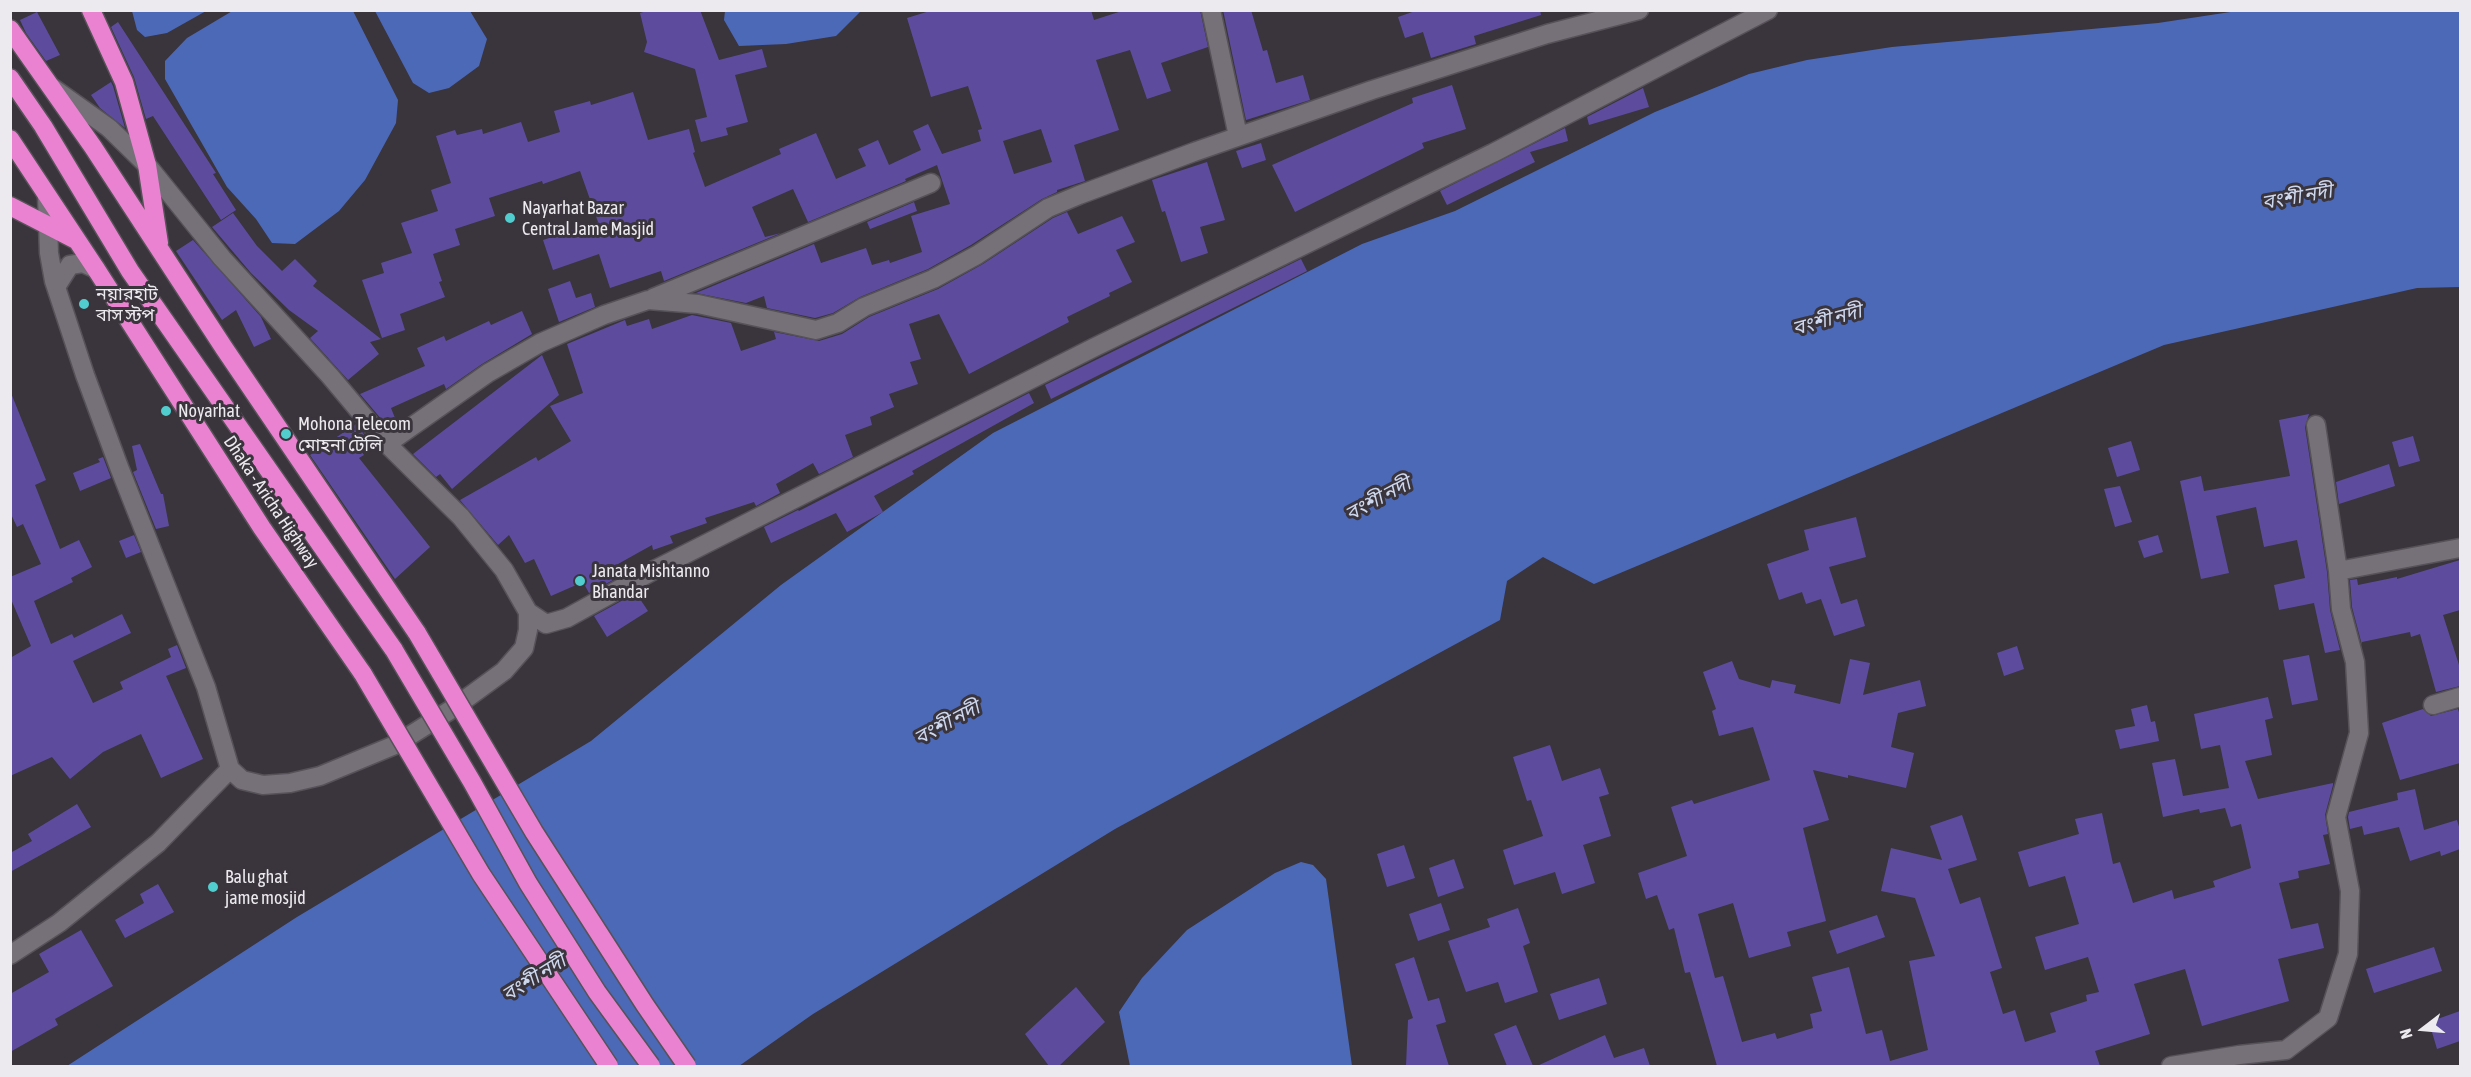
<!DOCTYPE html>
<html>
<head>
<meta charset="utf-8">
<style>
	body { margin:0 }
	#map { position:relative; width:2471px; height:1077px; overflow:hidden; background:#3a343d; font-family:"Asap Condensed",sans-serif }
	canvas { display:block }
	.frame { position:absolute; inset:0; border:12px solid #edeaef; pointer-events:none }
	.north { position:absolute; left:2393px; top:999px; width:60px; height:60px; -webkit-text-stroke:4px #3a343d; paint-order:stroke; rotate:254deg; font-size:16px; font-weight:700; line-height:24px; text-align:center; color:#edeaef }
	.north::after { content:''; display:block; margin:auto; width:21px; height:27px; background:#edeaef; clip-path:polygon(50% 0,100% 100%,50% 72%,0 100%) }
</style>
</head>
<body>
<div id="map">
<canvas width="2471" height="1077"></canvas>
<div class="frame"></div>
<div class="north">N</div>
</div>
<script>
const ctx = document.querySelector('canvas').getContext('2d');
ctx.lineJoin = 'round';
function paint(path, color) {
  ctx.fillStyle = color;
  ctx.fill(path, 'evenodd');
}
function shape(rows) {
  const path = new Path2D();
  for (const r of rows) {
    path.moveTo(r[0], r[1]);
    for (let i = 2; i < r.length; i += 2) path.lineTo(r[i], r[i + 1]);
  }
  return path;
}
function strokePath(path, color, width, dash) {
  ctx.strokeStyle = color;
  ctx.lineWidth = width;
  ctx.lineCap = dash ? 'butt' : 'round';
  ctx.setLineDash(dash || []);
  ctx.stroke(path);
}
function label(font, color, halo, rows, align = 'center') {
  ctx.font = font + ' "Asap Condensed","Noto Sans Bengali",sans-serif';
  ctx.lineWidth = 6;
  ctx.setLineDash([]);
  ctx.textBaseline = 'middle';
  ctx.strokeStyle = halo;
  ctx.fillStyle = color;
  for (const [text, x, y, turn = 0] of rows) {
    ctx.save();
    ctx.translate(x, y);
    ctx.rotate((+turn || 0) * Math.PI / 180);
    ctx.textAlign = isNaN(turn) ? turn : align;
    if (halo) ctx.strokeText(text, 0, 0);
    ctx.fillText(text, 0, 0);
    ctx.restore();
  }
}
paint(shape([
	[234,10,353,11,398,100,396,123,365,180,339,211,295,244,272,243,256,219,227,187,165,79,165,61,187,38],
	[132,11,132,10,206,11,167,33,145,37,137,30],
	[375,11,470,11,487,39,479,66,449,88,429,93,413,83],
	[725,11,725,10,861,11,836,36,786,44,739,46,724,20],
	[2237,11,2460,11,2460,287,2417,288,2164,345,1594,584,1543,557,1507,581,1500,620,1115,829,813,1014,739,1066,67,1066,297,917,591,741,781,585,993,433,1362,244,1455,211,1655,112,1749,74,1807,60,1892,47,2158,23],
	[1301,862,1313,865,1326,879,1352,1066,1130,1066,1119,1012,1142,978,1187,930,1275,873]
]), '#4c69b8');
paint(shape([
	[650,10,700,10,719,60,762,49,767,67,735,75,748,122,726,128,728,135,701,142,695,120,707,117,695,69,644,52,647,42,640,13],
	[933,10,1091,10,1094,20,1125,10,1200,10,1208,47,1161,63,1171,91,1147,99,1130,50,1096,60,1119,130,1074,145,1085,181,1057,190,1057,192,1042,199,971,245,928,269,860,297,833,313,815,318,767,308,764,296,746,303,696,293,814,244,821,263,866,248,872,265,889,260,890,263,922,252,911,216,950,204,937,165,905,179,906,181,808,222,793,189,752,207,765,237,781,233,664,281,661,271,610,288,599,254,553,270,543,240,598,222,580,171,543,184,542,181,489,198,495,216,455,229,460,245,433,254,442,281,439,282,445,297,400,314,405,330,382,338,362,280,384,273,381,263,412,253,401,223,438,211,431,190,451,183,436,136,455,130,457,135,482,129,483,134,521,122,528,142,560,132,554,111,590,101,591,105,633,92,648,140,689,129,695,152,693,153,705,187,781,154,779,149,816,133,836,179,866,166,858,149,878,140,889,165,921,150,913,131,928,124,942,154,981,141,978,130,982,129,968,86,931,97,907,18],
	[1041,129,1052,162,1014,174,1003,141],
	[1223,10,1251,10,1263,51,1267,50,1276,83,1303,75,1310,100,1246,120],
	[1418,10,1540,10,1541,15,1474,36,1476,44,1431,58,1423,32,1405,38,1398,17],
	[37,12,60,55,46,61,26,33,20,20],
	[118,22,216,173,213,174,236,210,221,220,153,116,146,119,134,77,111,27],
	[111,82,113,86,125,128,100,108,91,95],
	[1452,85,1466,129,1422,143,1424,148,1295,212,1272,165,1413,103,1412,98],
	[1643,88,1649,107,1589,125,1587,117],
	[1565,128,1568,141,1530,152,1535,162,1447,205,1440,191],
	[1261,143,1266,160,1242,168,1236,151],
	[1207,162,1225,220,1200,227,1208,253,1181,262,1165,211,1162,212,1152,180],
	[914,202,917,211,870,229,867,222],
	[1067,212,1078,234,1122,216,1135,242,1116,250,1132,282,1109,293,1110,296,1067,317,1069,322,969,374,939,314,909,324,921,359,910,362,918,384,889,394,894,407,870,417,872,425,845,435,853,457,819,474,813,463,776,484,780,493,756,506,754,502,705,518,707,523,670,536,673,543,653,550,652,545,618,564,624,574,589,593,583,582,551,596,534,559,525,563,509,535,498,545,460,500,536,457,538,461,571,441,550,406,583,393,567,344,625,320,627,326,649,319,652,329,692,315,731,323,741,351,776,339,774,332,819,341,842,334,869,317,938,289,983,264,1053,218],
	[233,213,257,246,282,271,295,259,317,281,313,286,381,339,370,342,379,354,348,380,310,338,318,331,289,310,251,273,212,227],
	[193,240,261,317,271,339,254,347,236,310,222,320,176,251],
	[1301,259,1307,271,1051,399,1045,385],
	[570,281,576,298,591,293,595,307,559,322,548,289],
	[522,311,532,334,482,364,446,389,444,384,391,408,397,423,388,427,360,394,425,366,417,348,444,336,446,341,489,321,491,325],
	[542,355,559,395,452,489,440,474,436,477,413,454],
	[11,393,46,480,35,485,60,549,79,540,92,567,71,578,73,582,34,601,51,644,72,634,74,638,122,614,131,633,73,661,93,703,123,689,120,682,171,657,168,649,177,645,186,668,166,676,203,759,161,778,141,734,103,752,70,779,52,757,10,776,10,658,31,646,10,597,10,577,41,564,23,524,17,527,10,512],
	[1029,393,1034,403,912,471,914,474,874,496,883,512,847,532,836,513,771,543,764,527,798,510,799,511],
	[2309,414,2305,427,2327,572,2330,610,2340,650,2325,653,2314,603,2279,610,2274,585,2305,578,2297,540,2264,547,2256,507,2216,516,2229,573,2201,579,2180,481,2201,476,2204,491,2290,476,2279,420],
	[356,424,366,437,355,442,364,455,359,458,430,547,395,579,310,455],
	[2413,436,2420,461,2399,467,2392,442],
	[2131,441,2140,470,2117,477,2108,448],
	[140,444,161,494,163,494,169,526,156,529,133,472,137,470,132,446],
	[103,457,111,478,80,491,73,473,100,462,98,459],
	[2389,464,2395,486,2339,504,2336,482],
	[2120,486,2132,522,2115,527,2104,489],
	[1856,517,1866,557,1829,567,1841,604,1857,599,1865,626,1834,636,1821,599,1806,604,1802,592,1779,600,1767,564,1809,550,1804,530],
	[134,535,141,552,126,558,119,541],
	[2158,535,2163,552,2144,558,2138,541],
	[2460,560,2460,610,2443,615,2460,668,2460,686,2436,692,2420,634,2411,637,2410,632,2362,642,2362,645,2352,607,2350,580,2357,579,2358,585,2397,577,2397,579],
	[636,593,648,611,607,637,594,616],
	[2017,646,2024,669,2004,676,1997,653],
	[2309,655,2318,700,2292,705,2283,660],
	[1850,659,1870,663,1863,695,1920,680,1926,706,1898,713,1891,747,1914,753,1906,788,1848,775,1848,778,1813,770,1829,820,1803,828,1826,921,1787,932,1791,946,1749,958,1733,903,1698,914,1715,978,1723,976,1742,1042,1775,1033,1777,1039,1813,1028,1810,1014,1822,1011,1812,977,1849,967,1866,1034,1882,1030,1890,1061,1928,1050,1909,961,1935,956,1915,898,1881,891,1891,848,1942,860,1930,826,1962,815,1977,860,1948,869,1960,904,1980,897,2002,968,1990,972,2003,1014,2015,1010,2025,1042,2056,1032,2050,1013,2087,1001,2086,995,2099,992,2088,957,2045,970,2035,937,2079,924,2065,876,2029,887,2018,852,2079,834,2075,819,2102,813,2113,864,2120,862,2133,903,2172,890,2174,899,2215,887,2213,881,2251,868,2241,824,2231,827,2225,808,2200,813,2199,809,2163,817,2152,763,2175,759,2183,796,2229,788,2220,745,2201,749,2194,714,2268,697,2273,718,2265,720,2272,755,2245,761,2258,799,2333,783,2333,785,2325,815,2328,834,2323,835,2330,864,2298,871,2299,878,2279,883,2291,929,2318,923,2324,948,2278,959,2289,1001,2202,1026,2185,969,2134,984,2150,1034,2095,1051,2100,1066,1717,1066,1690,972,1685,973,1674,928,1669,930,1657,895,1646,899,1638,873,1687,856,1671,807,1692,800,1694,804,1770,780,1753,727,1719,736,1712,711,1716,709,1703,672,1732,661,1739,679,1770,688,1772,680,1796,685,1794,693,1840,704],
	[2147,705,2151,722,2155,721,2159,741,2120,749,2115,730,2135,726,2131,709],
	[2423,709,2431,716,2458,709,2460,716,2460,763,2400,780,2382,723],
	[1550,745,1562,781,1600,768,1609,794,1599,797,1611,836,1583,845,1595,883,1562,894,1555,872,1514,885,1503,850,1543,836,1531,800,1527,801,1513,757],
	[2415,789,2424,830,2457,820,2460,830,2460,849,2441,856,2440,851,2410,861,2399,827,2364,835,2362,826,2350,829,2348,817,2349,812,2398,800,2397,793],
	[77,804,91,827,10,872,10,853,32,841,28,834],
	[1404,845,1415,878,1387,887,1377,854],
	[1454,859,1464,888,1438,897,1429,868],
	[158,884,174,912,125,938,115,920,144,903,140,894],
	[1441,903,1450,930,1418,941,1409,914],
	[1518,908,1530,943,1523,946,1538,992,1505,1003,1498,982,1466,992,1448,941,1490,927,1487,919],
	[1877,915,1885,937,1837,954,1829,931],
	[81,930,113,986,55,1019,58,1025,10,1052,10,994,49,972,39,954],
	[2434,947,2442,971,2374,993,2366,969],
	[1414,957,1428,1001,1439,998,1446,1022,1436,1025,1449,1066,1406,1066,1408,1020,1413,1018,1395,964],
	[1599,978,1607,1004,1559,1020,1550,994],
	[1076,987,1105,1022,1059,1066,1049,1066,1025,1034],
	[2460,1011,2460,1041,2437,1049,2429,1022],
	[1516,1025,1533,1066,1507,1066,1494,1034],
	[1605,1035,1614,1058,1644,1048,1650,1066,1537,1066]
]), '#5d4c9e');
const minor = shape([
	[1211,10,1238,136],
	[47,197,49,253,54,281,85,375,119,467,206,687,230,769,242,780,263,785,290,783,320,776,395,745,452,709,504,671,524,648,528,630,528,612,504,570,461,517,387,444,330,376,222,258,147,165,109,128,53,88],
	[56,287,70,265,83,263,96,269],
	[653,298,931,183],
	[387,444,488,373,540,343,604,315,648,300,698,304,816,330,838,323,864,307,933,279,977,255,1048,208,1079,195,1194,152,1372,90,1547,34,1639,10],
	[2338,571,2460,548],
	[528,612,546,624,567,618,656,569,1095,347,1493,153,1768,10],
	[2433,705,2460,697],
	[10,955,59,923,158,843,230,769],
	[2171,1066,2239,1055,2286,1050,2328,1018,2348,954,2350,891,2336,817,2359,733,2355,662,2341,609,2338,571,2316,425]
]);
const highway = shape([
	[91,10,124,82,147,165,159,243],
	[10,29,93,147,224,348,417,633],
	[10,78,43,126,130,271,394,650],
	[10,139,96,269,262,528,363,674],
	[10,206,76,240]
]);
strokePath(minor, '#565258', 21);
strokePath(highway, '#565258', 21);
strokePath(minor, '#767079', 18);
strokePath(highway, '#ea82d1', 18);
const highwayBridge = shape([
	[417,633,534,832,645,1005,687,1066],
	[394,650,472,782,528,883,597,992,651,1066],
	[363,674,481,874,609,1066]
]);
strokePath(highwayBridge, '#565258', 21, []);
strokePath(highwayBridge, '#ea82d1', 18);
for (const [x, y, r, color] of [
	[510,218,6,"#52cdcf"],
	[84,304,6,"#52cdcf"],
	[166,411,6,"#52cdcf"],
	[286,434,6,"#52cdcf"],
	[580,581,6,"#52cdcf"],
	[213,887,6,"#52cdcf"]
]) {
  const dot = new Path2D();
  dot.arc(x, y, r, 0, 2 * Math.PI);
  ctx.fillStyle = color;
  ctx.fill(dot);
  strokePath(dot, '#3a343d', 2);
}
label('18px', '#edeaef', '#3a343d', [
	["Nayarhat Bazar",522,208],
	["Central Jame Masjid",522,229],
	["নয়ারহাট",96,294],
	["বাস স্টপ",96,315],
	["Noyarhat",178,411],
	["Mohona Telecom",298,424],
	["মোহনা টেলি",298,445],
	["Janata Mishtanno",592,571],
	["Bhandar",592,592],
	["Balu ghat",225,877],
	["jame mosjid",225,898]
], 'left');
label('18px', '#edeaef', '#3a343d', [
	["Dhaka - Aricha Highway",271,502,56]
]);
label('italic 20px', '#cdd7ed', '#3a343d', [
	["বংশী নদী",2297,197,-10],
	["বংশী নদী",1827,320,-15],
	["বংশী নদী",1378,499,-28],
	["বংশী নদী",947,723,-28],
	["বংশী নদী",534,978,-32]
]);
</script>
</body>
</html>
